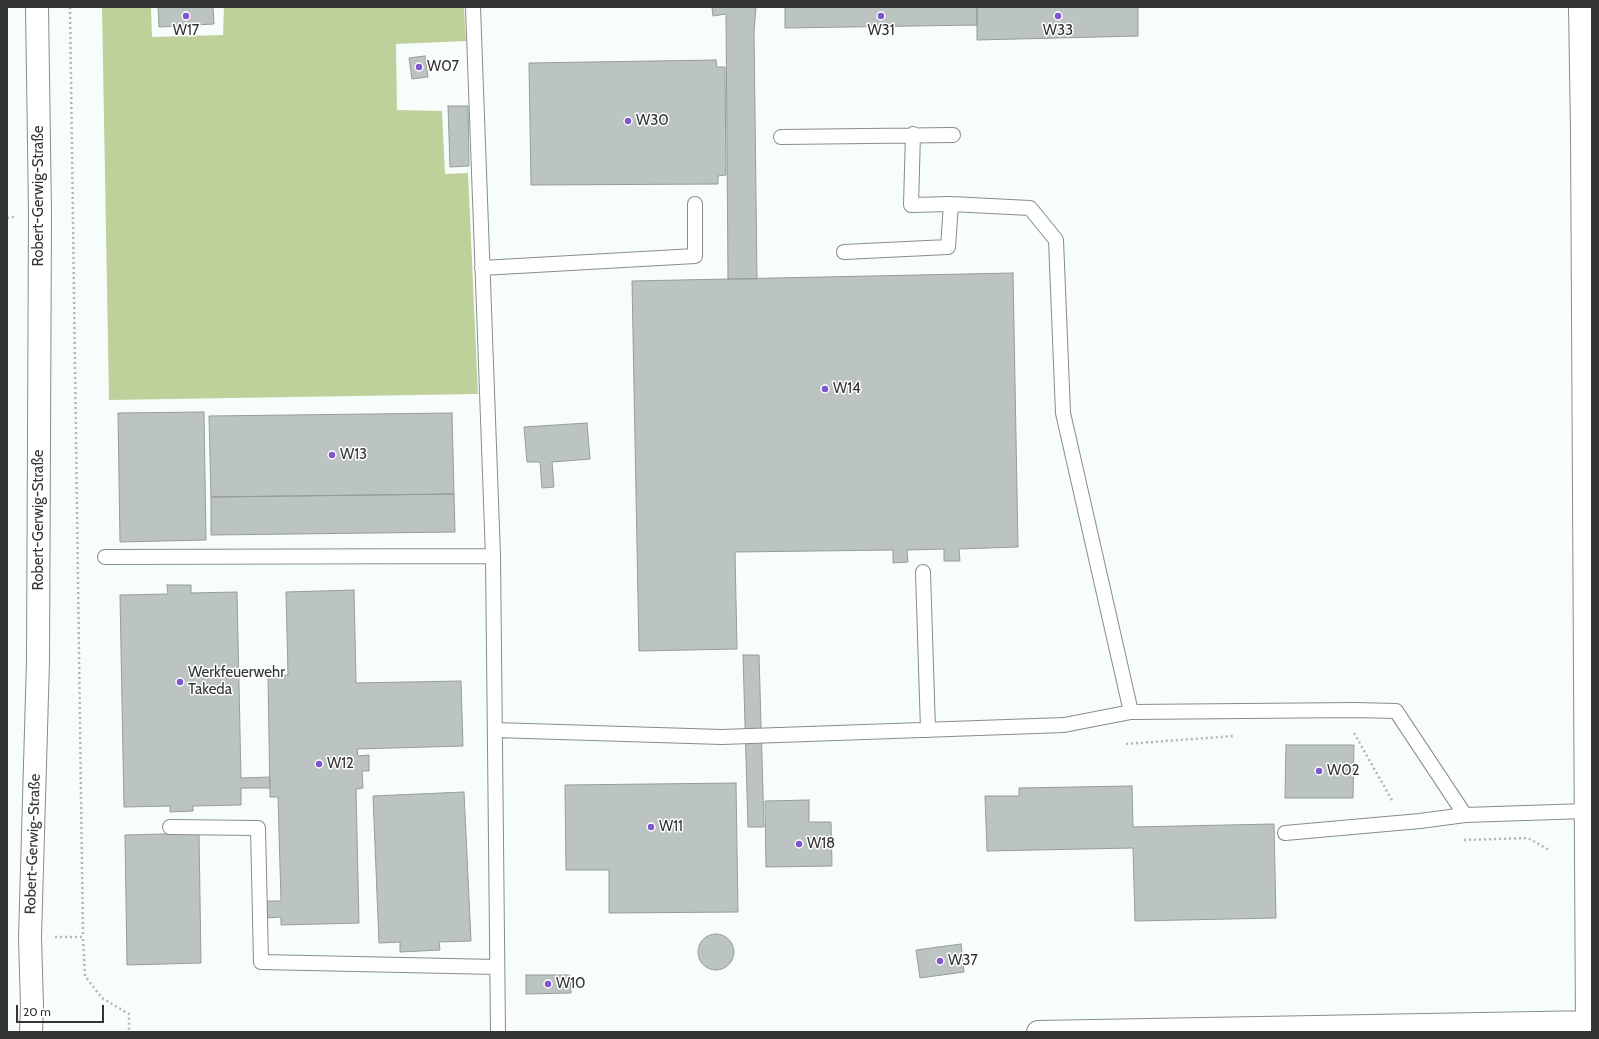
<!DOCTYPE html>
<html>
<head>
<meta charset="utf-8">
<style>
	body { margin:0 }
	#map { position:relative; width:1599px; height:1039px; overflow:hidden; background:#f7fdfb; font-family:Cabin,sans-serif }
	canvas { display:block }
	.frame { position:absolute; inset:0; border:8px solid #333534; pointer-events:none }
	.scale { position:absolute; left:16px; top:1005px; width:88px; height:18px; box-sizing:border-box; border:2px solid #333534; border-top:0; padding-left:5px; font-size:12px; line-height:14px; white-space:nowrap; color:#333534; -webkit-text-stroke:3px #fff; paint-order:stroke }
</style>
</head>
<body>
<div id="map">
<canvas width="1599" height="1039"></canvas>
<div class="frame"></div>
<div class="scale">20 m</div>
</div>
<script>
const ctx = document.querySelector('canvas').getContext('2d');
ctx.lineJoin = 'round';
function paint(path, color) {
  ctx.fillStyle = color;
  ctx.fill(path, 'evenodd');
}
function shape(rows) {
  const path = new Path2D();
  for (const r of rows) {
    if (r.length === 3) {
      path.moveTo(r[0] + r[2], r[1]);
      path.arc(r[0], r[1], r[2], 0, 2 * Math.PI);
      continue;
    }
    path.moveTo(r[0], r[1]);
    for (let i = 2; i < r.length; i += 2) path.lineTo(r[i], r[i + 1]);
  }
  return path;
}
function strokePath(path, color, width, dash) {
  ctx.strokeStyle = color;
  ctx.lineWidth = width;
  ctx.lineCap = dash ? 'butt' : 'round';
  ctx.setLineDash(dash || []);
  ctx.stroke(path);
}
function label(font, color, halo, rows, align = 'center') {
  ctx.font = font + ' Cabin,sans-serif';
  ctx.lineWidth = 3;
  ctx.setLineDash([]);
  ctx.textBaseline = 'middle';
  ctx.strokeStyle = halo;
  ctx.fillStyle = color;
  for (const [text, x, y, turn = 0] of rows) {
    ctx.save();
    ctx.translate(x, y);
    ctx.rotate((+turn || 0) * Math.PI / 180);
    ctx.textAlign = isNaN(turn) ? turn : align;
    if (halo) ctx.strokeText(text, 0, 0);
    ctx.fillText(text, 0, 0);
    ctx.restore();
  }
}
paint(shape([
	[102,7,151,7,152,37,223,35,224,7,464,7,466,41,396,44,397,110,442,111,445,174,468,173,478,394,109,400]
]), '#bed19b');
const building = shape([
	[158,7,213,7,214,24,159,27,158,7],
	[712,7,756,7,754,31,757,279,728,279,726,14,713,16,712,7],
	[785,7,977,7,977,25,785,28,785,7],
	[977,7,1138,7,1138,36,977,40,977,7],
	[425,56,428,77,412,79,409,58,425,56],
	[716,60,717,67,725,67,726,175,718,176,718,184,531,185,529,63,716,60],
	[448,106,468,106,469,166,450,167,448,106],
	[1013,273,1018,547,959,549,960,561,944,561,944,549,907,550,908,562,893,563,893,550,735,552,737,649,639,651,632,281,1013,273],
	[204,412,206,540,120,542,118,413,204,412],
	[452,413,454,494,211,497,209,416,452,413],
	[587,423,590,459,552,462,554,487,542,488,540,462,527,462,524,427,587,423],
	[454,494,455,532,211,535,211,497,454,494],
	[167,585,191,585,191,593,237,592,241,778,270,777,270,788,241,788,241,805,193,806,193,811,170,812,170,806,124,807,120,595,168,594,167,585],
	[354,590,356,683,461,681,463,746,357,749,358,756,369,755,369,771,362,771,363,788,356,789,359,923,281,925,281,917,265,918,265,901,281,901,278,797,270,797,268,676,288,675,286,592,354,590],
	[743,655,759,655,764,827,748,827,743,655],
	[1286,745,1354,745,1353,798,1285,798,1286,745],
	[736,783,738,912,609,913,609,870,566,870,565,785,736,783],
	[1132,786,1133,827,1274,824,1276,918,1135,921,1133,848,987,851,985,796,1019,796,1019,788,1132,786],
	[464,792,471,941,439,942,440,950,400,952,400,942,379,943,373,796,464,792],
	[809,800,809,822,831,822,832,866,766,867,765,801,809,800],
	[199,833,201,963,127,965,125,835,199,833],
	[716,952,18],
	[961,944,964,972,920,978,916,950,961,944],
	[526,975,570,975,571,993,526,994,526,975]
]);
paint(building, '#bcc3c3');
strokePath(building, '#969c9c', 1);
const service = shape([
	[473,7,493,556,498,1032],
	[781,137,953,135],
	[951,204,1030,208,1056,240,1063,413,1131,712],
	[844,252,948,247,951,204,911,205,913,134],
	[482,268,695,256,695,204],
	[105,557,493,556],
	[923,572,928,730],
	[495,730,722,737,1064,725,1131,712,1356,710,1396,711,1465,815,1586,811],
	[170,827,258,828,261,962,497,967],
	[1285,833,1420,821,1465,815]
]);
const minor = shape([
	[1580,7,1582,131,1587,1032],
	[1038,1032,1592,1022]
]);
const tertiary = shape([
	[31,1032,32,1006,30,937,38,661,40,213,37,7]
]);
strokePath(service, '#878d8b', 16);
strokePath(minor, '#878d8b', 24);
strokePath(tertiary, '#878d8b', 24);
strokePath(shape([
	[70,7,83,937],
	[7,218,14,217],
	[1354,733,1393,802],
	[1126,744,1233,736],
	[1464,840,1528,838,1549,850],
	[55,937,83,937,85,976,102,998,129,1014,129,1032]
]), '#b3b7b6', 2.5, [2, 3]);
strokePath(service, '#fff', 14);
strokePath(minor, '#fff', 22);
strokePath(tertiary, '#fff', 22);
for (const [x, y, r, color] of [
	[186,16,4,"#8056d0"],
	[881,16,4,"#8056d0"],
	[1058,16,4,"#8056d0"],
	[419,67,4,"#8056d0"],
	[628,121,4,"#8056d0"],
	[825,389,4,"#8056d0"],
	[332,455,4,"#8056d0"],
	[180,682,4,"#8056d0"],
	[319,764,4,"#8056d0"],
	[1319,771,4,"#8056d0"],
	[651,827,4,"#8056d0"],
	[799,844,4,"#8056d0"],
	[940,961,4,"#8056d0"],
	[548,984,4,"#8056d0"]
]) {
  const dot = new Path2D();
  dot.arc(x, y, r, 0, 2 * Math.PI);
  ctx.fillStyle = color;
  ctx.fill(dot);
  strokePath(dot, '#fff', 1.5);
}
label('15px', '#333534', '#fff', [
	["W17",186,31,"center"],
	["W31",881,31,"center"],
	["W33",1058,31,"center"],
	["W07",427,67],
	["W30",636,121],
	["W14",833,389],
	["W13",340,455],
	["Werkfeuerwehr",188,673],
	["Takeda",188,690],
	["W12",327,764],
	["W02",1327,771],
	["W11",659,827],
	["W18",807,844],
	["W37",948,961],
	["W10",556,984]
], 'left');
label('15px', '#333534', '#fff', [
	["Robert-Gerwig-Straße",39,196,-90],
	["Robert-Gerwig-Straße",39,520,-90],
	["Robert-Gerwig-Straße",33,844,-88]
]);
</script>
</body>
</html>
